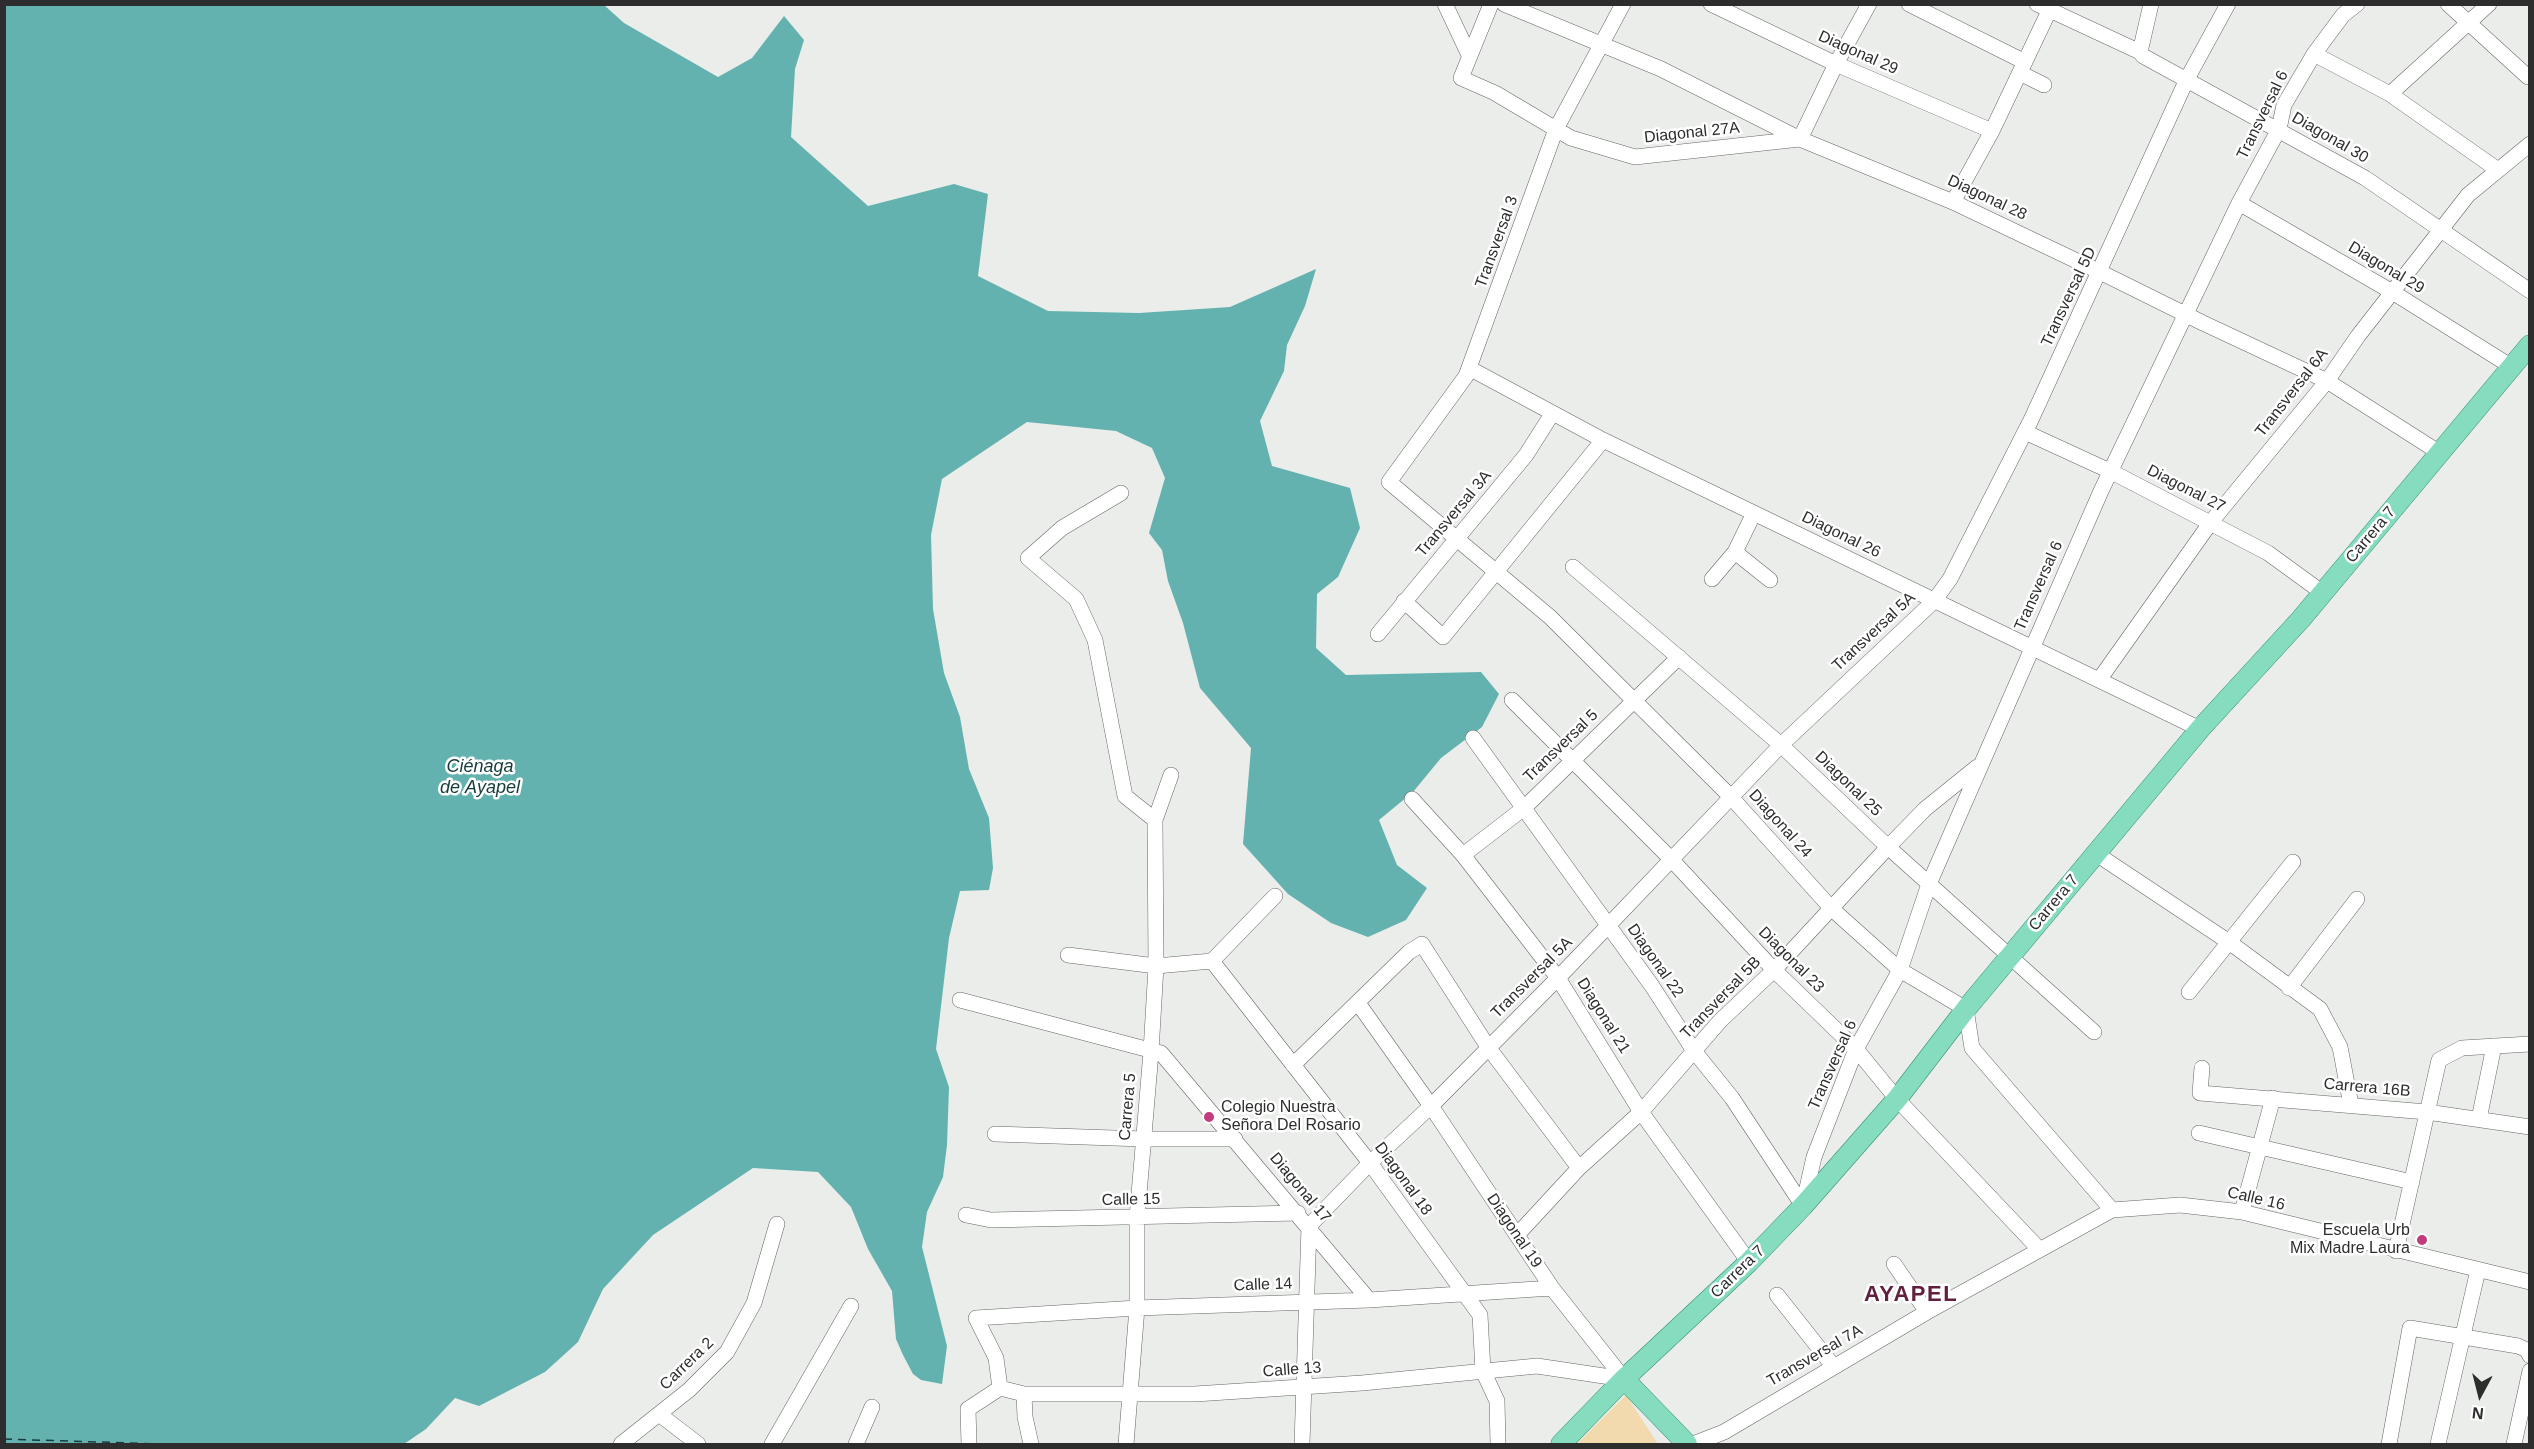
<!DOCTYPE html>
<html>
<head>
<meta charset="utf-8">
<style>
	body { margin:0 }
	#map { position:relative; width:2534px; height:1449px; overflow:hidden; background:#eaede9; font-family:Helvetica,sans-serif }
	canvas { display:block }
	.frame { position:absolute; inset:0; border:6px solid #2c2d2c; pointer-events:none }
	.north { position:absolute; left:2450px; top:1365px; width:60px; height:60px; -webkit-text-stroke:4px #fff; paint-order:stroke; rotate:187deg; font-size:16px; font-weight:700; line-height:24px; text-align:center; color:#2c2d2c }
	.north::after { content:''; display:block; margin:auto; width:21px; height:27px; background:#2c2d2c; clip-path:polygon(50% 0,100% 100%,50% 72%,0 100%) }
</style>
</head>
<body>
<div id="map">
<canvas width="2534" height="1449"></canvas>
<div class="frame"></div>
<div class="north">N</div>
</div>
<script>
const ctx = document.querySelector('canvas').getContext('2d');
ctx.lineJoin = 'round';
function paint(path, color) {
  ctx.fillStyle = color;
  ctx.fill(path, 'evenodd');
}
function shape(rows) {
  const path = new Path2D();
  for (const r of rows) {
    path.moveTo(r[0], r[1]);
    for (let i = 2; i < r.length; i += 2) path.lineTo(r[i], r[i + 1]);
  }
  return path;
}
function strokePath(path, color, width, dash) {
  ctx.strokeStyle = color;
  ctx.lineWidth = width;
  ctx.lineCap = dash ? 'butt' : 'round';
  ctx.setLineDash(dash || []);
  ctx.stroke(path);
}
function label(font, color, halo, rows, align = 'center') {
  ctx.font = font + ' Helvetica,sans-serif';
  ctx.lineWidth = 5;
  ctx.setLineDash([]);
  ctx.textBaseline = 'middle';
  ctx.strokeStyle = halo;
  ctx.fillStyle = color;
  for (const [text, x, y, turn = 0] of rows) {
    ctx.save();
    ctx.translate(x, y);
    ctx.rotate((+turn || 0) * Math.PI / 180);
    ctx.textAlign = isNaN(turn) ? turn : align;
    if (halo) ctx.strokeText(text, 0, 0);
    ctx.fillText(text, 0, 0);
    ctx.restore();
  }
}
paint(shape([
	[1626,1395,1658,1444,1577,1444]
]), '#f3d9ae');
paint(shape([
	[5,5,604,5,624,23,718,77,752,58,784,16,804,40,795,69,791,137,868,206,954,184,988,194,978,276,1048,311,1139,313,1230,307,1316,269,1305,306,1287,345,1284,371,1260,421,1272,466,1350,488,1360,528,1338,577,1317,594,1316,648,1346,675,1481,672,1499,694,1482,727,1441,758,1413,792,1379,820,1397,865,1427,888,1406,920,1368,937,1331,923,1288,894,1243,844,1251,748,1200,688,1183,623,1168,581,1162,550,1149,533,1165,478,1152,448,1116,431,1027,422,942,479,931,535,933,609,944,673,960,717,969,769,989,818,993,868,989,890,960,891,949,938,936,1049,949,1087,947,1145,943,1177,927,1212,922,1247,947,1346,942,1384,921,1380,913,1374,903,1355,896,1339,892,1291,868,1249,851,1207,818,1172,753,1168,653,1235,603,1289,578,1342,545,1372,479,1406,455,1398,426,1429,404,1444,5,1444]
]), '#63b2b0');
strokePath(shape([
	[4,1439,161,1444]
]), '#153c3b', 1.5, [8, 6]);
const minor = shape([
	[1445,4,1469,55],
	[1491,4,1461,78,1495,93,1571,138,1635,157,1800,139,1836,64,1869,4],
	[1504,4,1661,69,1800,139,1953,202,2100,272,2203,323,2327,381,2440,453],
	[1623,4,1556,129,1466,376,1389,482,1550,617,1730,796,1832,909,1900,970,1966,1009,1972,1048,2112,1210],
	[1711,4,1836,64,1992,131],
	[1909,4,2025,62],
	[2037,4,2140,52,2143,56,2365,178,2530,291],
	[2448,4,2528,77],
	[2140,52,2151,4],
	[2314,54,2390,94,2498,170],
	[2020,73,2044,85],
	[2390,94,2489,4],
	[1953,202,1992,131,2049,11],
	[2239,203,2394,293,2512,367],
	[1469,368,1603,440,2200,729],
	[2025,432,2112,472,2268,553,2323,593],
	[1121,493,1062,528,1028,558,1076,599,1095,640,1125,796,1155,820],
	[1735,552,1770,580],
	[1573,567,1781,745,1888,847,2094,1032],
	[1712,579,1735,552,1754,513],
	[1404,601,1443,637,1603,440],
	[1378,634,1526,455,1552,414],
	[2099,680,2211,522,2327,381,2358,336,2468,195,2530,144],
	[1512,700,1671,859,1774,970,1856,1049,1897,1099,2039,1249],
	[1473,738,1652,986,1694,1051,1732,1098,1803,1206],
	[1412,799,1463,855,1558,978,1641,1112,1749,1262],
	[2095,853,2229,942,2320,1009,2340,1047,2351,1105],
	[1463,855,1524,808,1679,657],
	[1068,955,1156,966,1212,961],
	[1212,961,1370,1163,1480,1315,1483,1371,1497,1401,1498,1444],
	[1212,961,1275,896],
	[2289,988,2357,899],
	[2189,992,2293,862],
	[960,1000,1161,1053,1369,1300],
	[1358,1003,1431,1106,1552,1288,1624,1379],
	[1293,1065,1409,952,1422,944,1488,1047,1579,1168],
	[2202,1068,2200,1093,2427,1112,2530,1127],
	[2479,1119,2494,1046],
	[2199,1133,2412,1182],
	[995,1134,1144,1139,1235,1139],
	[1803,1206,1814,1157,1856,1049,1900,970,1929,884,2101,491,2239,203,2279,129,2284,105,2314,54,2343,15,2357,4],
	[2242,1212,2273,1098],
	[966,1215,991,1220,1298,1213],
	[1517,1235,1579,1168,1641,1112,1720,1021,1774,970,1888,847,1925,809,1977,767],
	[2396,1251,2439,1060,2462,1048,2530,1044],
	[1894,1264,1927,1312],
	[1777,1295,1834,1367],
	[1000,1388,996,1358,976,1318,1137,1308,1369,1300,1552,1288],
	[1024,1394,1025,1417,1031,1444],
	[659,1414,698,1444],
	[621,1444,689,1390,727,1352,754,1303,777,1224],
	[772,1444,851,1306],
	[856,1444,872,1407],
	[969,1444,968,1409,1000,1388,1024,1394,1195,1394,1362,1383,1537,1366,1624,1379],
	[1126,1444,1137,1308,1137,1218,1151,1052,1156,966,1155,820,1171,775],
	[1302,1444,1309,1226,1370,1163,1431,1106,1558,978,1781,745,1934,601,1950,579,2031,420,2187,79,2228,4],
	[1693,1444,1724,1432,1927,1312,2112,1210,2180,1205,2242,1212,2530,1282],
	[2389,1444,2410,1328,2518,1346,2527,1350,2530,1356],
	[2438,1444,2478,1270],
	[2514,1444,2530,1371]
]);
const major = shape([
	[1624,1379,1687,1444],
	[1561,1444,1624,1379,1749,1262,1803,1206,1897,1099,1966,1009,2200,729,2301,619,2530,345]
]);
strokePath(minor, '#646763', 16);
strokePath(major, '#329070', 21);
strokePath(minor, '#fff', 15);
strokePath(major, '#86dcbf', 20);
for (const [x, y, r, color] of [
	[1209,1117,6,"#c23c7d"],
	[2422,1240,6,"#c23c7d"]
]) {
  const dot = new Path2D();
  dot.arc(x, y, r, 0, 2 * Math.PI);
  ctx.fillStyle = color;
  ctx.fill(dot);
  strokePath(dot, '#fff', 2);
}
label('16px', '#2c2d2c', '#fff', [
	["Diagonal 29",1858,53,24],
	["Transversal 6",2263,115,-64],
	["Diagonal 27A",1692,133,-6],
	["Diagonal 30",2330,138,30],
	["Diagonal 28",1987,198,25],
	["Transversal 3",1497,242,-70],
	["Diagonal 29",2386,268,31],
	["Transversal 5D",2069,297,-65],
	["Transversal 6A",2292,393,-52],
	["Diagonal 27",2186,489,27],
	["Transversal 3A",1454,514,-50],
	["Diagonal 26",1841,535,26],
	["Carrera 7",2371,535,-50],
	["Transversal 6",2039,586,-66],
	["Transversal 5A",1874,632,-43],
	["Transversal 5",1561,746,-44],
	["Diagonal 25",1848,784,44],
	["Diagonal 24",1780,824,48],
	["Carrera 7",2054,903,-50],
	["Diagonal 23",1791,960,45],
	["Diagonal 22",1655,961,55],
	["Transversal 5A",1532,978,-45],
	["Transversal 5B",1721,998,-46],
	["Diagonal 21",1603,1016,58],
	["Transversal 6",1833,1065,-66],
	["Carrera 16B",2367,1088,5],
	["Carrera 5",1128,1107,-85],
	["Diagonal 18",1403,1179,54],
	["Diagonal 17",1300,1188,50],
	["Calle 16",2256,1199,13],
	["Calle 15",1131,1200,-1],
	["Diagonal 19",1514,1231,56],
	["Carrera 7",1738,1272,-44],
	["Calle 14",1263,1285,-2],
	["Transversal 7A",1815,1356,-30],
	["Carrera 2",687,1364,-44],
	["Calle 13",1292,1370,-4]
]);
label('16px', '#2c2d2c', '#fff', [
	["Colegio Nuestra",1221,1108],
	["Señora Del Rosario",1221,1126],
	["Escuela Urb",2410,1231,"right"],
	["Mix Madre Laura",2410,1249,"right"]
], 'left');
label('italic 18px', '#153c3b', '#fff', [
	["Ciénaga",480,767],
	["de Ayapel",480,788]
]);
ctx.letterSpacing = '1.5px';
label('bold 22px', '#61203e', '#fff', [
	["AYAPEL",1911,1295]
]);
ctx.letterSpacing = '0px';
</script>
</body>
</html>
